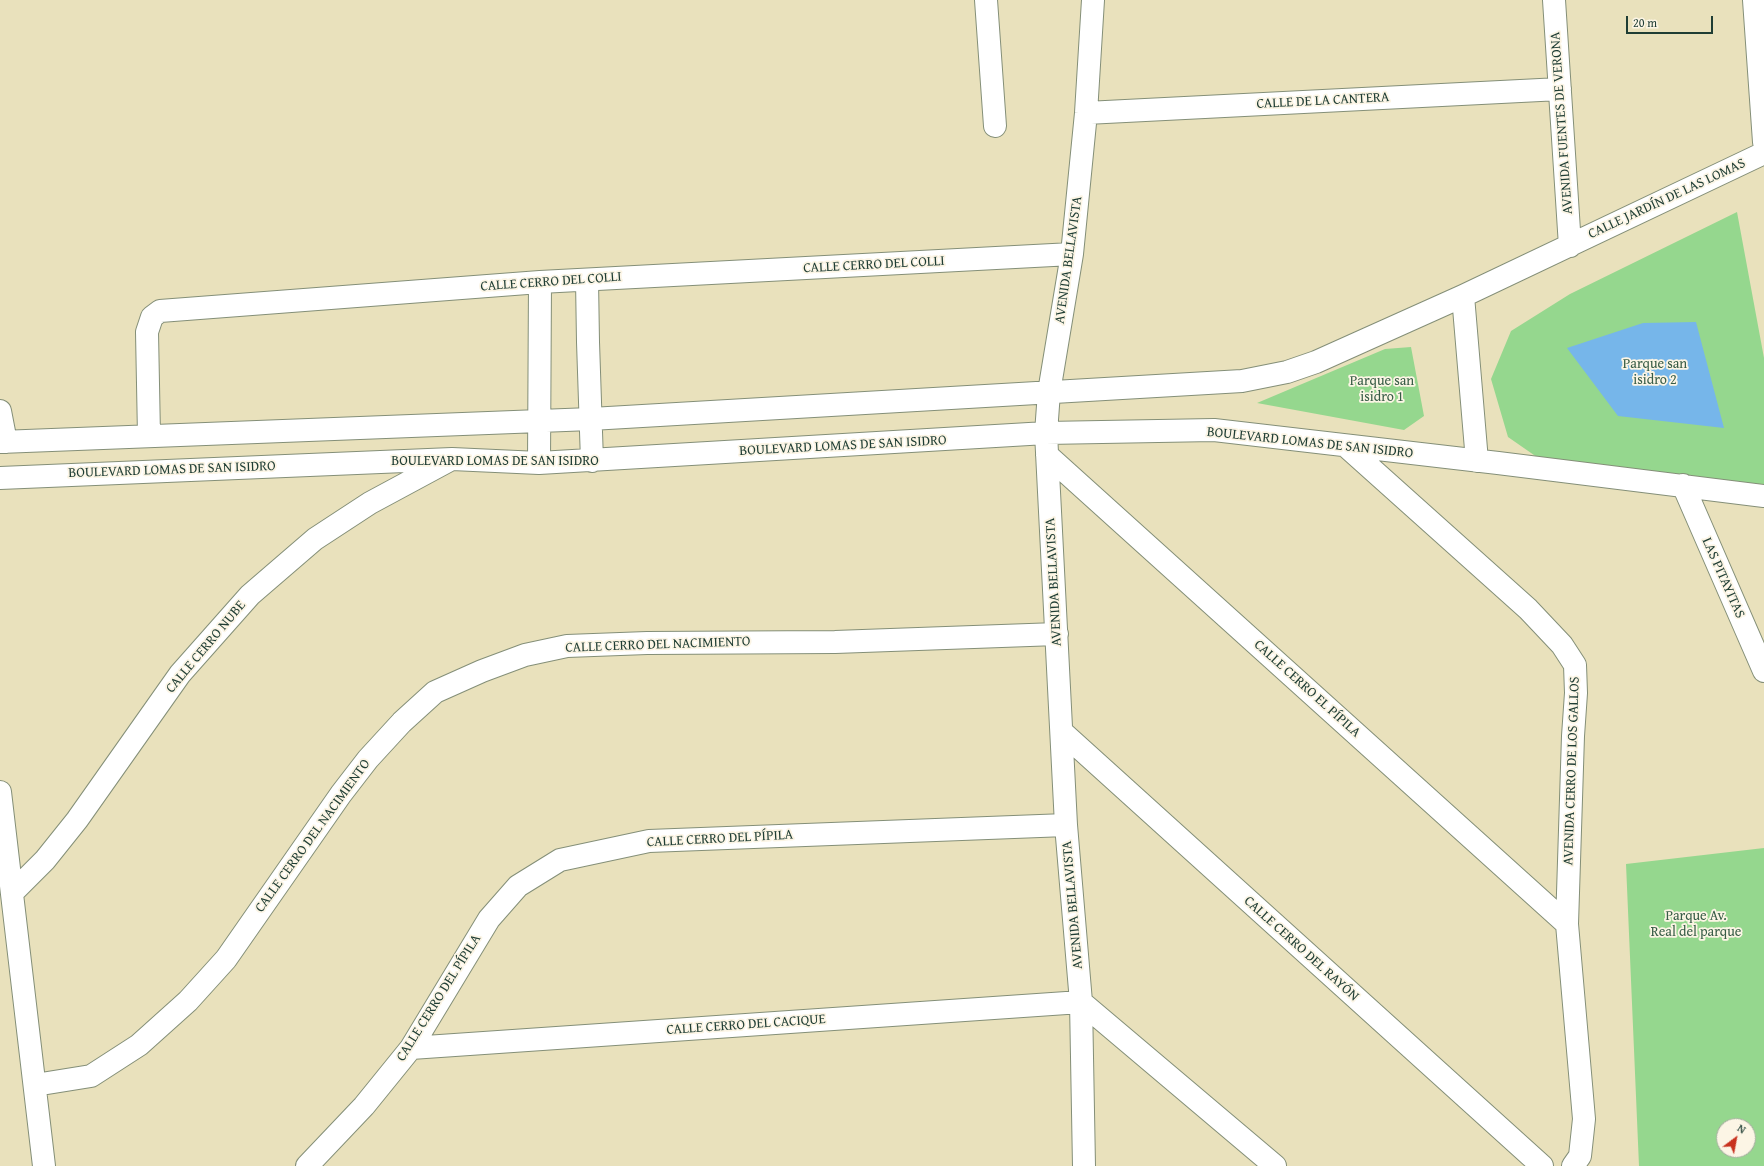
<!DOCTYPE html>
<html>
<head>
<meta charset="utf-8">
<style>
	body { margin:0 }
	#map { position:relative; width:1764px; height:1166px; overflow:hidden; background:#e9e1bc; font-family:"Gentium Book Plus",serif }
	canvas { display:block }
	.north { position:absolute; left:1716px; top:1118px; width:40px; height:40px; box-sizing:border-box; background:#fcf5e5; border:1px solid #a4ab9e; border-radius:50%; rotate:32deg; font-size:11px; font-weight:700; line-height:16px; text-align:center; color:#1f3d34 }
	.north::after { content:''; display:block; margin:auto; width:14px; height:18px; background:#c8321e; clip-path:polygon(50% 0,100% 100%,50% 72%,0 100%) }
	.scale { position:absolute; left:1626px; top:16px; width:87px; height:18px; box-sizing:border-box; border:2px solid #1f3d34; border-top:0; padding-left:5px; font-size:12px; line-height:14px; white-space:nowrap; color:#1f3d34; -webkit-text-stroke:3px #fcf5e5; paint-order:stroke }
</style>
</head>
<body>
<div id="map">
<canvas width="1764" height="1166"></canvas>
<div class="north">N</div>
<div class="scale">20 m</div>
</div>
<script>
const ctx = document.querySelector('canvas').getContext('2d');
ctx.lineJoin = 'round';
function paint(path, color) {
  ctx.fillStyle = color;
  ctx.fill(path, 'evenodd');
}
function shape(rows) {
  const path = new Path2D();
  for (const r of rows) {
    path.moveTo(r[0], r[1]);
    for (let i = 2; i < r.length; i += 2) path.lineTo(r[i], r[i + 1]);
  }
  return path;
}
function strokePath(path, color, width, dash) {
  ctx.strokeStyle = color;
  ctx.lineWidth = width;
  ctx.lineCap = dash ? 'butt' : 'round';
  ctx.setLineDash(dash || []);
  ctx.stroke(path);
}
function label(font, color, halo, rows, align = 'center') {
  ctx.font = font + ' "Gentium Book Plus",serif';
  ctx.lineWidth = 3.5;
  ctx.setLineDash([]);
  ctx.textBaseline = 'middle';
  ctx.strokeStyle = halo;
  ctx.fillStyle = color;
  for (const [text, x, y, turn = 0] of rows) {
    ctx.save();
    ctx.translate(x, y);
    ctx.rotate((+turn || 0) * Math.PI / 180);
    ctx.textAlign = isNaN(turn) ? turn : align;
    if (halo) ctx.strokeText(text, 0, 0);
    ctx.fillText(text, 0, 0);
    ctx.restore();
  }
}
paint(shape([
	[1737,212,1764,358,1764,498,1544,462,1508,437,1491,379,1511,331,1570,294],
	[1411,347,1424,416,1404,430,1257,403,1385,349],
	[1764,848,1764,1166,1639,1166,1626,864],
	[1724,1126,1748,1126,1748,1150,1724,1150]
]), '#95d78e');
paint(shape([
	[1696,322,1724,428,1618,416,1567,348,1643,323]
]), '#76b6ea');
const minor = shape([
	[986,0,995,126],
	[1554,0,1570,246],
	[1754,0,1764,142],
	[1086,113,1560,89],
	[587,280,588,342,592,461],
	[1463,296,1477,461],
	[0,411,6,442],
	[149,436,147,332,152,317,160,311,540,282,1072,254],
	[0,442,591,419,1242,381,1287,372,1316,362,1463,296,1764,153],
	[1346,446,1528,609,1562,645,1575,665,1576,693,1573,736,1567,924,1584,1119,1580,1156,1573,1166],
	[1047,455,1567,924],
	[539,463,540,282],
	[0,478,452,459,539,463,1046,433,1214,430,1498,463,1764,496],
	[1683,485,1764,671],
	[1062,732,1542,1166],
	[0,792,44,1166],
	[13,892,45,860,77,820,180,674,250,595,315,539,370,503,448,461],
	[411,1048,1081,1002,1275,1166],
	[35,1085,91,1076,139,1045,188,1001,226,959,341,794,368,759,402,722,435,692,482,671,525,655,567,646,647,643,835,642,1057,634],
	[307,1166,364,1106,411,1048,489,919,518,886,560,860,649,841,1066,825],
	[1084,1166,1081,1002,1066,825,1046,433,1049,392,1072,254,1086,113,1093,0]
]);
strokePath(minor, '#848f78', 24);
strokePath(minor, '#fff', 22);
label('14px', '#1f3d34', '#fcf5e5', [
	["CALLE DE LA CANTERA",1323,101,-3],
	["AVENIDA FUENTES DE VERONA",1562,123,-94],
	["CALLE JARDÍN DE LAS LOMAS",1667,199,-25],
	["AVENIDA BELLAVISTA",1069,260,-82],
	["CALLE CERRO DEL COLLI",874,265,-3],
	["CALLE CERRO DEL COLLI",551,282,-4],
	["BOULEVARD LOMAS DE SAN ISIDRO",1310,443,6],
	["BOULEVARD LOMAS DE SAN ISIDRO",843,446,-3],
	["BOULEVARD LOMAS DE SAN ISIDRO",495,461],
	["BOULEVARD LOMAS DE SAN ISIDRO",172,470,-2],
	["LAS PITAYITAS",1723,578,66],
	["AVENIDA BELLAVISTA",1054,582,-93],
	["CALLE CERRO DEL NACIMIENTO",658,645,-2],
	["CALLE CERRO NUBE",206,647,-50],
	["CALLE CERRO EL PÍPILA",1307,689,42],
	["AVENIDA CERRO DE LOS GALLOS",1572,771,-88],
	["CALLE CERRO DEL NACIMIENTO",313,836,-54],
	["CALLE CERRO DEL PÍPILA",720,839,-3],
	["AVENIDA BELLAVISTA",1073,905,-95],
	["CALLE CERRO DEL RAYÓN",1301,949,42],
	["CALLE CERRO DEL PÍPILA",439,998,-58],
	["CALLE CERRO DEL CACIQUE",746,1025,-4]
]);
label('14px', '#375c46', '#fcf5e5', [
	["Parque san",1655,364],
	["isidro 2",1655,380],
	["Parque san",1382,381],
	["isidro 1",1382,397],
	["Parque Av.",1696,916],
	["Real del parque",1696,932]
]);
</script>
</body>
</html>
